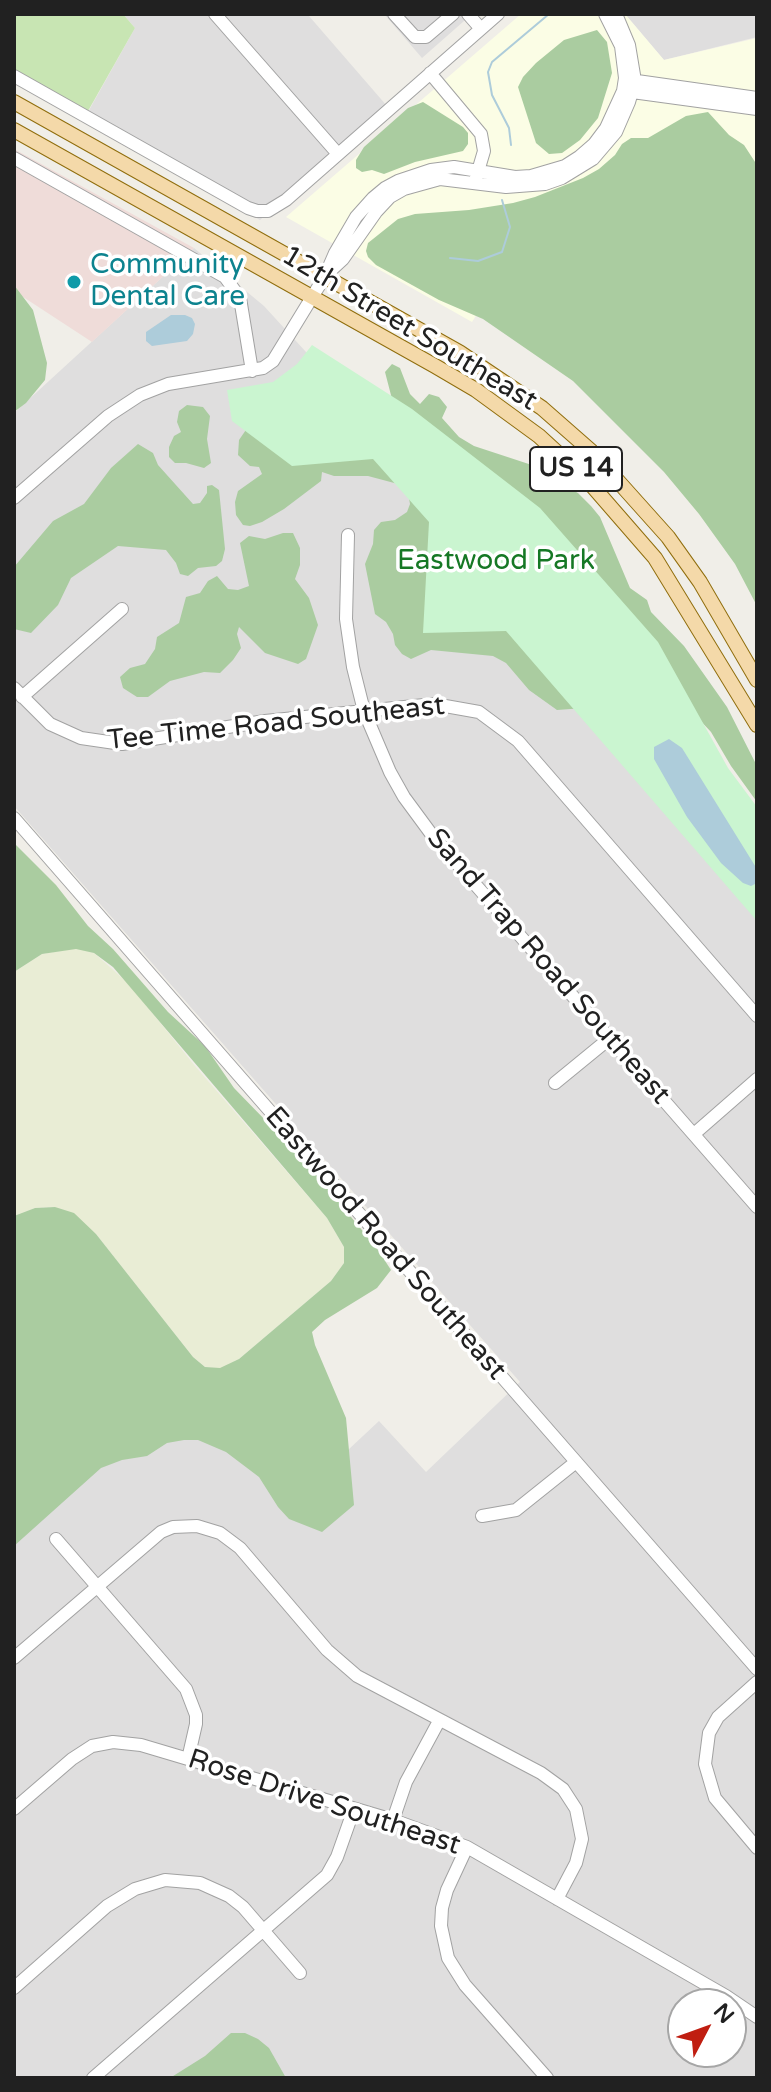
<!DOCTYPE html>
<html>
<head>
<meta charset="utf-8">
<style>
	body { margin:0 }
	#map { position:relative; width:771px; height:2092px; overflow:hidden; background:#f0eee8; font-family:"Varela Round",sans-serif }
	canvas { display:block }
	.frame { position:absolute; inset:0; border:16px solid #212121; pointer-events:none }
	.north { position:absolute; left:667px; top:1988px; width:80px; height:80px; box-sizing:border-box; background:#fff; border:2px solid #a6a6a6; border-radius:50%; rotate:49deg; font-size:22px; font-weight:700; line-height:32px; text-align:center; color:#212121 }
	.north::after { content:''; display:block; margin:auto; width:28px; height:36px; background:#c01e11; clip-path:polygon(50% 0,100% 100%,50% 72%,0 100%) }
</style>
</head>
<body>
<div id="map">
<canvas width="771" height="2092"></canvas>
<div class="frame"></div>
<div class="north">N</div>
</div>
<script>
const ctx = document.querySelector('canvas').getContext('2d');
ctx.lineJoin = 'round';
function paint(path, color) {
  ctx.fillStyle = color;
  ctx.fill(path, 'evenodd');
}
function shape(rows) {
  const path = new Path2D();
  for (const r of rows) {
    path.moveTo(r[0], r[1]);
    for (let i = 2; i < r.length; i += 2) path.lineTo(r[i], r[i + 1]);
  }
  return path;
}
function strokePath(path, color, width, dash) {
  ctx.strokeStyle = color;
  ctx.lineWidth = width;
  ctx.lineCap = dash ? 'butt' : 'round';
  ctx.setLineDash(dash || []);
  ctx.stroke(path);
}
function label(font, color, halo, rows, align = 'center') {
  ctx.font = font + ' "Varela Round",sans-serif';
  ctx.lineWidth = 7;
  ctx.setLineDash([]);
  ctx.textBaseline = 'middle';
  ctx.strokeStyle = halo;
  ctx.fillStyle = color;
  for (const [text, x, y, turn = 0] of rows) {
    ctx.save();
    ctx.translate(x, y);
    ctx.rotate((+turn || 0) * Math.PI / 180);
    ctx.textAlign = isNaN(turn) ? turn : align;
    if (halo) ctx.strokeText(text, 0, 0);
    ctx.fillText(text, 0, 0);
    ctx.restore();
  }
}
paint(shape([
	[123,14,311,14,309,16,387,106,260,220,83,121,135,28],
	[384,14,472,14,422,58],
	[625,14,757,14,757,37,664,60],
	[194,248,264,306,327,375,757,869,757,2078,14,2078,14,1503,169,1373,287,1507,379,1421,426,1472,520,1382,14,806,14,413],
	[683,2004,731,2004,731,2052,683,2052]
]), '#dfdede');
paint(shape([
	[14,149,194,248,92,342,14,291]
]), '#efdcd9');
paint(shape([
	[521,14,625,14,664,60,757,38,757,195,512,258,472,322,286,217]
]), '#fbfde5');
paint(shape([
	[77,948,94,953,129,984,195,1066,327,1218,344,1247,344,1263,331,1281,239,1359,220,1369,205,1367,193,1357,96,1234,55,1207,35,1208,14,1216,14,972,42,954]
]), '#e9edd5');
paint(shape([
	[14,14,123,14,135,28,88,111,14,70]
]), '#c8e5b3');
paint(shape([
	[597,30,607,42,612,73,598,118,580,140,562,153,549,154,536,143,518,87,523,77,536,63,564,40],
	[423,102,463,127,468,133,468,144,463,151,415,162,384,174,372,170,362,172,356,168,356,160,364,147,408,108],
	[708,112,729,135,744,145,757,165,757,606,735,564,699,514,664,472,573,381,483,319,439,300,376,265,368,257,366,251,368,243,398,219,415,214,469,210,513,203,535,197,583,178,599,169,615,155,622,144,631,138,648,138,686,116],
	[14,285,33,310,47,363,45,380,26,403,14,412],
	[392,364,400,368,410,394,420,404,429,394,439,397,447,407,442,418,459,437,474,446,544,469,559,483,578,493,591,506,600,517,630,588,647,600,651,612,684,646,727,707,757,766,757,802,731,766,711,732,697,717,584,708,557,710,529,690,506,663,493,656,431,650,411,659,402,654,395,645,393,634,386,622,375,614,365,564,373,544,374,530,381,522,395,520,407,512,410,504,408,493,398,484,368,476,334,476,322,472,321,481,284,509,262,522,250,526,243,525,236,515,235,502,238,491,262,474,259,467,250,466,238,455,239,440,250,424,392,399,385,372],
	[187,405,203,407,210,416,207,439,211,463,204,468,186,463,175,463,169,457,169,447,174,436,181,432,177,422,179,411],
	[138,444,153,453,158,465,193,504,200,503,207,493,207,486,212,485,219,490,225,549,222,561,216,566,198,568,188,576,180,574,176,563,166,550,118,546,71,578,58,605,31,633,14,629,14,567,53,521,84,504,111,468],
	[283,533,293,533,300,548,300,565,295,579,309,598,318,625,306,659,298,664,265,653,239,627,237,634,241,648,233,660,220,673,204,672,170,681,148,697,137,697,123,688,120,677,130,668,145,664,155,649,157,637,179,623,186,597,200,593,208,581,217,576,228,589,238,590,249,586,240,543,249,536,265,539],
	[14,843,56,885,88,926,113,949,168,1012,205,1046,234,1088,302,1158,376,1247,391,1270,377,1288,325,1320,312,1332,315,1345,346,1418,354,1505,322,1532,289,1519,278,1507,259,1477,226,1452,198,1440,184,1440,167,1443,147,1456,122,1460,101,1468,14,1546,14,1216,35,1208,55,1207,74,1213,96,1234,193,1357,205,1367,220,1368,239,1359,331,1281,344,1263,344,1247,327,1218,113,967,94,953,76,949,42,954,14,972],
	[231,2033,245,2033,258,2039,269,2048,286,2078,170,2078,205,2056]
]), '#aacca0');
paint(shape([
	[312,345,412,409,540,508,658,642,728,768,757,807,757,921,506,631,423,633,429,522,373,459,292,466,232,421,227,390,273,382,297,364]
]), '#caf5d0');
paint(shape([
	[171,315,185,315,192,318,195,324,193,334,187,341,152,346,146,341,146,332],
	[669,739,682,748,757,869,757,883,751,886,743,883,721,863,687,817,654,759,654,747]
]), '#adccda');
strokePath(shape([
	[511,145,509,128,492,95,488,72,492,62,549,14],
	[450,258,478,261,502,252,510,227,502,200]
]), '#adccda', 2);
const minor = shape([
	[215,14,338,154],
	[394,14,415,37,426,37,453,14],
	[468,14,481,29],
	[430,73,481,134,484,151,476,178],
	[14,76,248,208,257,211,268,211,286,200,498,14],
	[630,80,757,98],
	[625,91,757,109],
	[14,158,225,277,240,298,252,371],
	[330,271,343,259,376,212,390,197,404,189,440,179,506,187,545,184,562,178,593,159,616,132,629,102,635,81,629,45,616,14],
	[14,498,108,416,140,395,168,384,263,368,273,361,325,276,335,253,356,217,373,198,385,188,398,181,431,170,454,167,515,177,531,176,565,166,579,157,594,144,606,128,623,91,625,78,621,46,605,14],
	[348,535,346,619,353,667,364,711,390,772,404,797,432,835,757,1207],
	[14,688,50,724,81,738,122,744,265,721,434,704,479,712,518,741,757,1016],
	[22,697,122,609],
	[14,818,757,1669],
	[555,1083,610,1038],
	[694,1134,757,1079],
	[482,1516,516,1510,576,1462],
	[56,1539,186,1689,196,1715,196,1724,188,1759],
	[14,1658,161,1532,173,1527,197,1526,220,1533,240,1548,327,1650,357,1676,541,1773,563,1789,576,1809,582,1839,576,1863,557,1899],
	[757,1682,718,1717,709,1733,705,1764,715,1798,757,1848],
	[14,1809,72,1759,92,1746,113,1742,141,1745,393,1820,467,1847,726,1996,757,2017],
	[393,1820,406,1782,439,1721],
	[467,1847,447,1890,442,1908,441,1926,448,1958,465,1985,547,2078],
	[14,1988,107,1906,135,1889,165,1880,200,1883,229,1896,243,1907,300,1973],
	[93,2078,327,1875,337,1857,354,1809]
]);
const major = shape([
	[14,102,459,352,542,408,591,451,668,537,700,582,757,680],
	[14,130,435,366,476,390,539,436,588,481,655,558,757,725]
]);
strokePath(minor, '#a2a2a2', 14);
strokePath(major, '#906e0d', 16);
strokePath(minor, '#fff', 12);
strokePath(major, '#f4d9a9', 14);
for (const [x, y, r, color] of [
	[74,282,8,"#0f9aa8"]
]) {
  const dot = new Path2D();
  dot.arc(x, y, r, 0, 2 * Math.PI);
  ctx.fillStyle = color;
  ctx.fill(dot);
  strokePath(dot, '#fff', 3);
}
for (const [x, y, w] of [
	[576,469,92]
]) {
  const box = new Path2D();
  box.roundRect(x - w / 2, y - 22, w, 44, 6);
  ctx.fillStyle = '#fff';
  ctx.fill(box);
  strokePath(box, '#212121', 2);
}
label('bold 26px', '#212121', null, [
	["US 14",576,469]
]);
label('28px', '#0d838f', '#fff', [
	["Community",90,266],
	["Dental Care",90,298]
], 'left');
label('28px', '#212121', '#fff', [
	["12th Street Southeast",409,329,31],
	["Tee Time Road Southeast",276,724,-6],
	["Sand Trap Road Southeast",548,967,49],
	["Eastwood Road Southeast",385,1244,49],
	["Rose Drive Southeast",324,1803,18]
]);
label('28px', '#167825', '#fff', [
	["Eastwood Park",496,562]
]);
</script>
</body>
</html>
